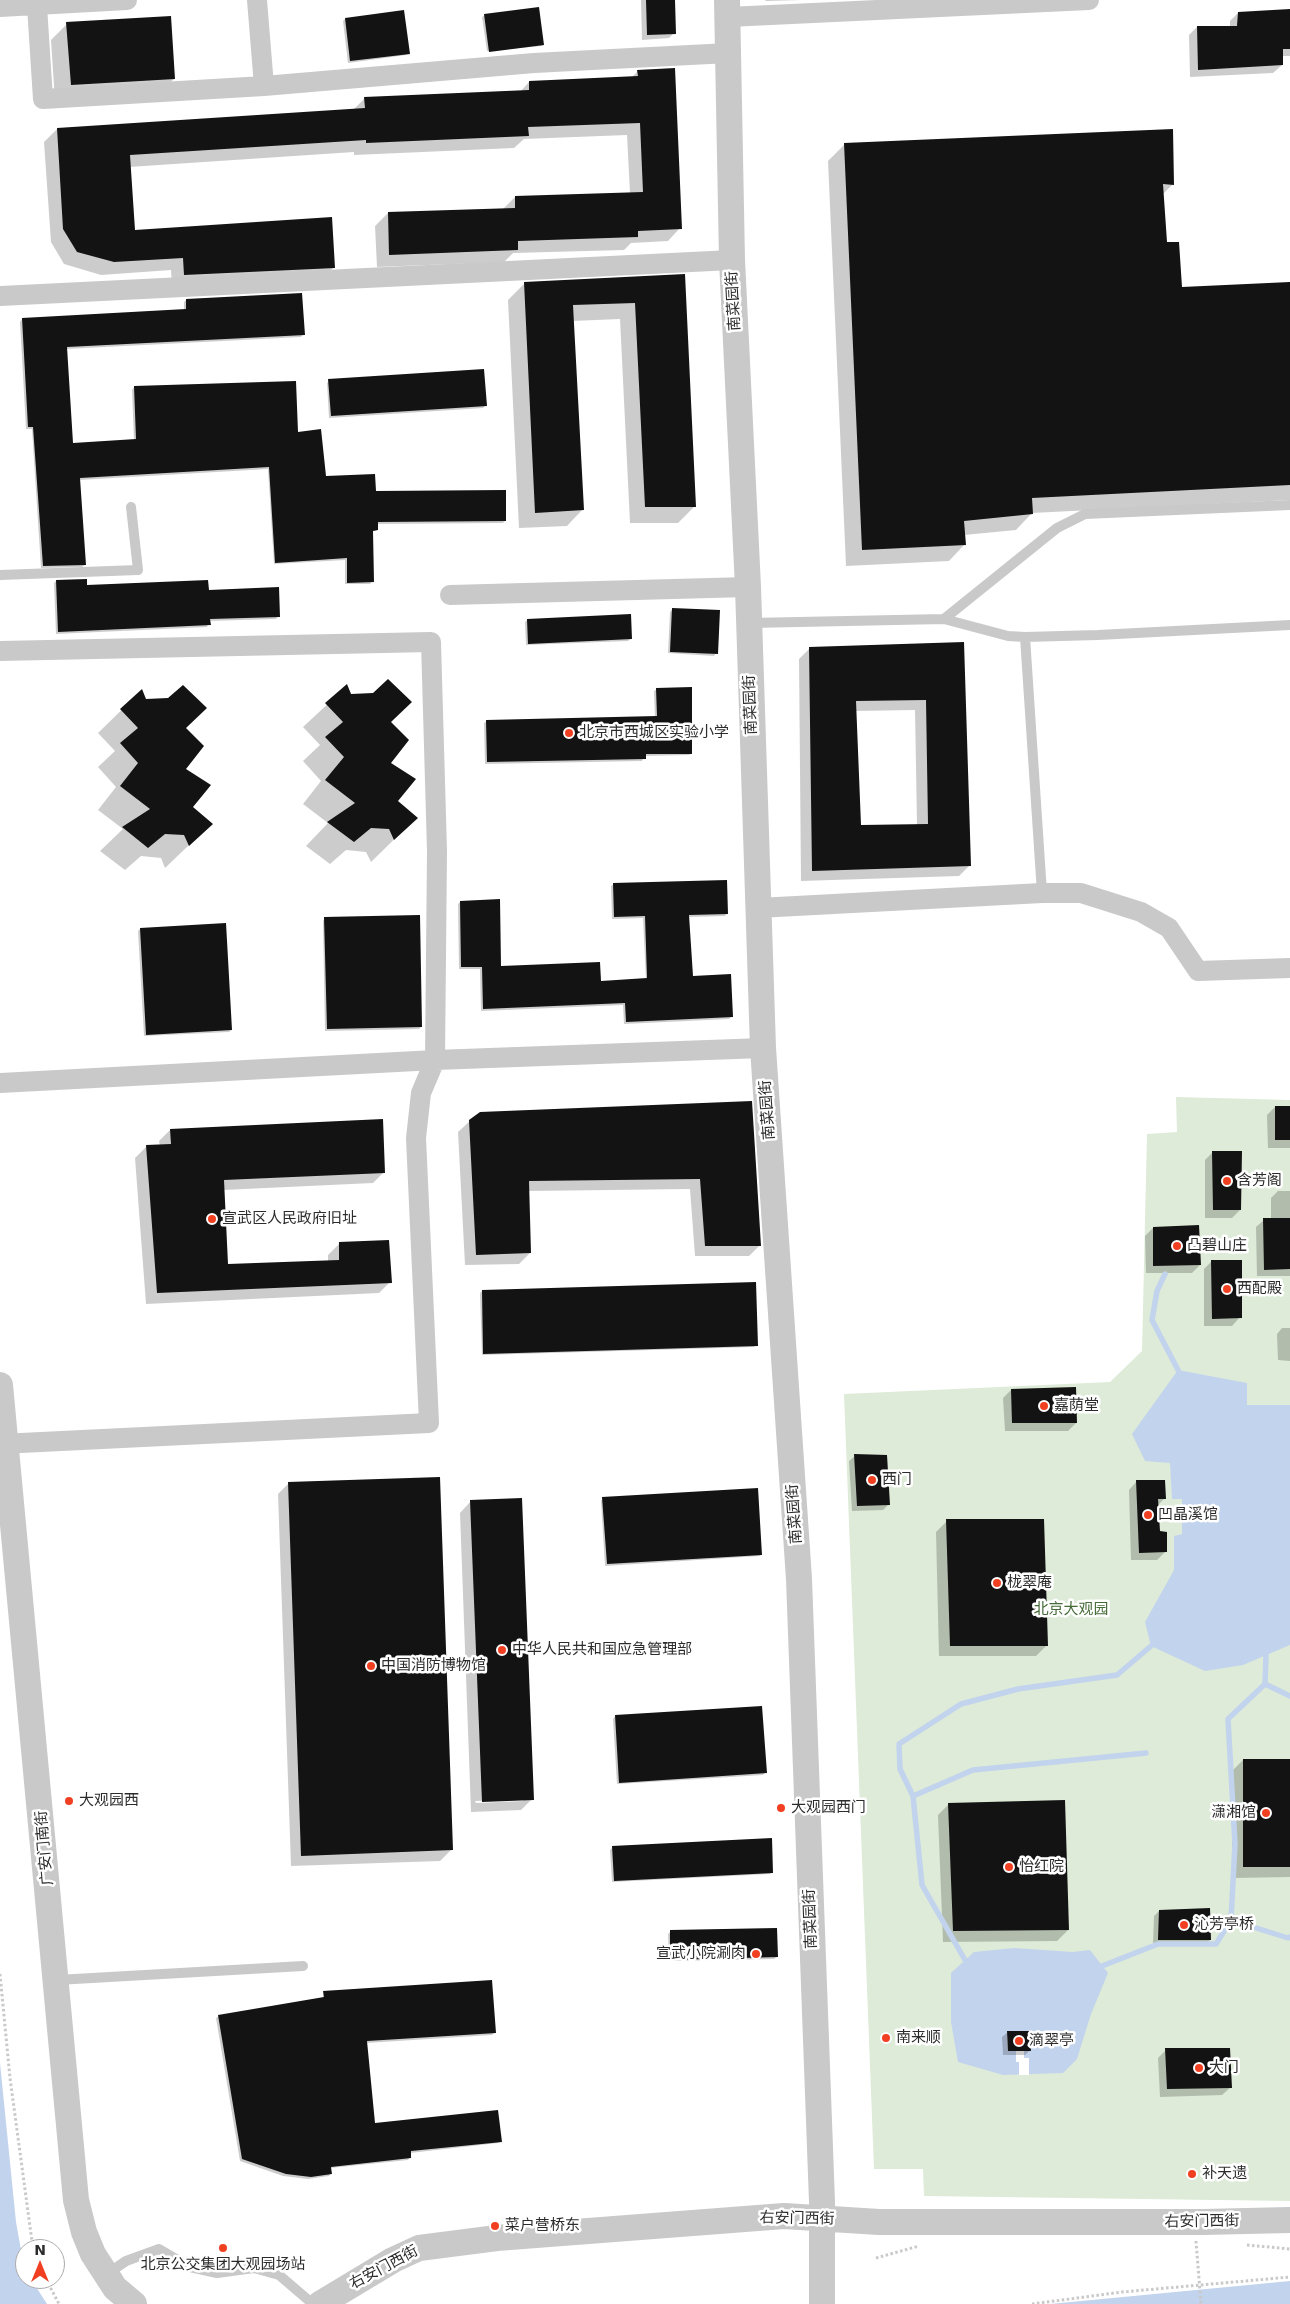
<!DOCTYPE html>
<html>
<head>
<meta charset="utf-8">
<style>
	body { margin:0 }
	#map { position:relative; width:1290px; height:2304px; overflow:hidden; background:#fff; font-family:"DejaVu Sans",sans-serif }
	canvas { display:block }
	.north { position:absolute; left:15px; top:2239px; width:50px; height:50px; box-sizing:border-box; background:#fff; border:1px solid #ababab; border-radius:50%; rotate:0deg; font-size:14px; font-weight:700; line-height:20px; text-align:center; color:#2c2c2c }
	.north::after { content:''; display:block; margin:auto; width:18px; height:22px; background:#f03f21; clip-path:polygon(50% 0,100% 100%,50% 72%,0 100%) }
</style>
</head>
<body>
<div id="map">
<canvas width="1290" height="2304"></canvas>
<div class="north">N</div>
</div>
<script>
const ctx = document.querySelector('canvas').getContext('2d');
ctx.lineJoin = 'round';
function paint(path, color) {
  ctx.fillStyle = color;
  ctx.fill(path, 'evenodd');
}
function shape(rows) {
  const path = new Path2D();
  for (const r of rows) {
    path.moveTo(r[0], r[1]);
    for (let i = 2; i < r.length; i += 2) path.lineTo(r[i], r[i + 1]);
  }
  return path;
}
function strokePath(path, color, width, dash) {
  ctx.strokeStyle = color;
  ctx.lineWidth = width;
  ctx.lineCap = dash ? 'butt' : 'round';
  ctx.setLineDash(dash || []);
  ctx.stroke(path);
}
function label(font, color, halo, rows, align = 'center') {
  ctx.font = font + ' "DejaVu Sans","Noto Sans SC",sans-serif';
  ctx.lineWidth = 5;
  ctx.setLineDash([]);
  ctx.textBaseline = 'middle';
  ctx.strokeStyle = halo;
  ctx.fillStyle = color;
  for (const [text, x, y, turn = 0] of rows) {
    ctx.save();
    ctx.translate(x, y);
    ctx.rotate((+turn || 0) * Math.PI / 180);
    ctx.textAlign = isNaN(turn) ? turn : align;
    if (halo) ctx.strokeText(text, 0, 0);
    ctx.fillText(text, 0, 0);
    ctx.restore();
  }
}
paint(shape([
	[1176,1097,1290,1100,1290,2201,924,2196,923,2169,874,2169,844,1394,1110,1382,1142,1351,1147,1134,1177,1132]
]), '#deebd8');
paint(shape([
	[1178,1370,1247,1383,1247,1405,1290,1405,1290,1645,1243,1665,1205,1671,1151,1646,1145,1622,1174,1570,1174,1536,1182,1534,1182,1499,1172,1499,1170,1463,1145,1461,1132,1434],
	[1014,1948,1073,1952,1090,1950,1108,1973,1091,2014,1077,2059,1063,2073,1003,2075,958,2062,951,2022,951,1973,974,1952],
	[0,2063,16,2222,21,2250,25,2262,25,2279,31,2279,47,2304,0,2304],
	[1290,2281,1290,2304,1050,2304]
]), '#c2d3ed');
paint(shape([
	[1007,2031,1030,2031,1031,2051,1024,2051,1024,2058,1029,2058,1029,2075,1019,2075,1019,2062,1016,2062,1016,2051,1008,2051]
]), '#fff');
paint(shape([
	[641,0,674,0,674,33,669,38,642,40],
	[765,0,802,0,766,1],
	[538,8,543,45,542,46,487,51,482,17,485,15],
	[1290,10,1290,56,1282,56,1282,65,1273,73,1190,77,1189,35,1197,27,1230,27,1230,21,1238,13],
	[403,12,409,53,406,55,348,63,343,21,345,19],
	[67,24,174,79,157,95,55,101,51,40],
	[638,71,680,228,668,241,631,243,624,250,513,253,504,262,377,267,375,226,388,213,503,209,515,197,630,193,627,135,524,139,514,148,354,155,354,152,129,167,134,231,334,267,321,280,172,287,171,270,101,275,64,264,51,242,44,142,57,129,353,110,365,98,520,92,529,82,631,78],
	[845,144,1173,184,1163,194,1166,244,1181,288,1290,283,1290,500,1032,513,1016,530,964,535,965,544,949,561,846,566,828,161],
	[683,276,694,507,678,523,630,523,620,319,572,321,583,509,567,526,519,528,508,300,525,283],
	[186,300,303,334,301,337,66,349,72,444,134,441,132,390,134,387,297,433,325,477,375,492,505,521,503,523,376,524,377,530,371,532,373,581,370,584,345,584,345,560,274,564,268,469,79,480,85,565,82,567,41,568,32,429,26,429,20,322,22,319,184,311,184,302],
	[329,381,485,406,483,408,329,418,327,383],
	[56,581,86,587,208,591,278,616,276,619,209,621,207,627,56,634,54,583],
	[673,609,716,653,714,656,668,653,670,612],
	[527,620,631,638,628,641,526,645,525,622],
	[963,644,970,865,959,876,801,881,799,659,810,648],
	[915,710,917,825,860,827,855,711],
	[347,686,390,763,396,801,416,818,371,862,366,852,346,850,330,864,306,846,328,823,303,804,321,781,303,761,320,745,303,727],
	[657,689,691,753,689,755,644,756,642,761,485,764,484,723,487,721,655,718,654,691],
	[141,691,145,700,185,728,184,769,191,807,211,824,165,868,161,858,141,856,125,870,100,851,123,829,98,810,116,787,98,767,115,751,98,733],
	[614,884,727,913,725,916,688,917,692,977,732,1016,729,1019,624,1024,623,1005,481,1011,480,969,459,969,458,904,460,902,500,967,600,982,646,980,643,918,612,919,611,886],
	[325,918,421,1027,419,1029,325,1031,323,921],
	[140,929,231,1030,229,1032,144,1036,138,931],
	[750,1103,760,1245,749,1256,695,1256,690,1189,528,1191,530,1253,519,1264,465,1265,458,1132,470,1121],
	[1275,1107,1290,1107,1290,1148,1268,1148,1267,1115],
	[170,1130,384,1172,373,1183,223,1190,226,1265,328,1261,328,1255,339,1244,390,1282,379,1293,146,1304,135,1158,146,1147,160,1146,159,1141],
	[1213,1152,1240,1210,1232,1218,1205,1218,1205,1160],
	[1278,1191,1290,1191,1290,1276,1257,1276,1256,1227,1264,1220,1271,1219,1271,1198],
	[1153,1228,1200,1265,1192,1273,1146,1273,1145,1236],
	[1212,1261,1240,1317,1232,1326,1204,1326,1204,1269],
	[482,1291,756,1345,754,1347,482,1355,480,1293],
	[1282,1328,1290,1328,1290,1361,1278,1360,1277,1334],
	[1011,1390,1076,1423,1068,1431,1005,1431,1003,1398],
	[855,1456,888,1505,883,1510,852,1511,849,1461],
	[1137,1481,1165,1498,1157,1506,1159,1532,1166,1551,1157,1560,1131,1560,1129,1490],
	[289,1483,451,1850,440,1861,291,1866,278,1494],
	[603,1498,761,1554,759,1556,605,1566,601,1501],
	[471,1501,532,1799,521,1810,471,1812,460,1513],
	[523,1799,523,1801,476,1803,475,1801],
	[947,1521,1047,1645,1036,1656,939,1656,936,1532],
	[615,1716,765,1773,763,1775,617,1784,613,1719],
	[1243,1760,1290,1760,1290,1877,1232,1878,1232,1771],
	[949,1804,1068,1930,1057,1941,943,1942,938,1815],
	[612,1848,772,1872,770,1874,612,1882,610,1850],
	[1159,1911,1210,1940,1205,1945,1153,1945,1154,1916],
	[670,1932,777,1957,774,1959,669,1961,668,1934],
	[324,1992,494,2033,492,2035,366,2043,374,2125,500,2141,498,2143,410,2153,410,2157,408,2160,330,2168,331,2173,329,2176,308,2179,283,2176,240,2161,216,2018,219,2016,322,1999],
	[1008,2032,1030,2050,1025,2055,1003,2055,1002,2037],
	[1166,2050,1231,2087,1222,2095,1160,2097,1158,2058]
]), '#0003');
strokePath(shape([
	[1165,1274,1157,1291,1152,1320,1178,1370],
	[1265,1684,1290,1696],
	[913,1796,973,1770,1146,1753],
	[1231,1920,1288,1938,1290,1937],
	[965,1960,922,1885,913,1796,900,1769,899,1744,961,1704,1018,1689,1117,1675,1151,1646],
	[1102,1966,1158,1944,1216,1944,1231,1920,1235,1844,1228,1719,1265,1684,1266,1655]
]), '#c2d3ed', 5.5);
paint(shape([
	[646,0,675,0,676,34,647,35],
	[539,7,544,45,489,52,484,14],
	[1290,9,1290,49,1283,49,1283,65,1198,70,1197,26,1237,26,1238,12],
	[404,10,410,54,350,61,345,18],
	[171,16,175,79,71,85,66,22],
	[675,68,682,229,638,231,638,237,518,241,518,250,389,255,388,212,515,208,515,196,643,192,640,123,528,127,529,136,366,143,366,140,130,155,135,230,332,217,335,268,184,275,183,258,114,262,77,252,63,229,57,128,365,108,364,97,529,90,529,81,638,76,637,70],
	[1173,129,1174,185,1163,184,1167,242,1179,242,1182,287,1290,282,1290,485,1032,498,1033,514,964,521,966,545,862,550,844,143],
	[685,274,696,507,645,507,635,303,573,305,584,510,535,513,524,282],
	[302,293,305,335,67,347,73,443,136,439,134,386,296,381,298,432,321,429,326,476,375,474,376,491,506,490,506,521,378,522,378,530,373,531,374,582,347,583,347,558,275,563,269,467,80,478,86,565,43,566,33,427,28,427,22,318,186,309,186,299],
	[484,369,487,406,331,416,328,379],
	[87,579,87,585,208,580,209,590,279,587,280,617,210,619,211,625,58,632,56,580],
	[672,608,720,610,718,654,670,652],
	[631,614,632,639,528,644,527,619],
	[964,642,971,866,812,871,809,647],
	[926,700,928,824,861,825,856,701],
	[388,679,412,702,391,722,409,740,391,763,416,779,398,801,418,818,394,840,389,829,371,828,354,842,327,822,355,803,325,780,344,757,325,737,343,722,325,703,347,684,351,694,373,693],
	[183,685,207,708,186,728,204,746,186,769,211,785,193,807,213,824,189,846,184,835,165,834,148,848,122,827,150,809,120,786,138,763,120,743,138,728,120,709,142,689,146,699,168,698],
	[692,687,692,754,646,754,646,759,487,762,486,720,657,716,656,688],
	[727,880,728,914,689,915,693,976,731,974,733,1017,626,1022,625,1003,483,1009,482,967,461,967,460,901,500,899,501,966,600,962,601,981,647,978,645,916,614,917,613,883],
	[420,915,422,1027,327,1029,324,917],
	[226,923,232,1030,146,1035,140,928],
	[752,1101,761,1246,705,1246,700,1179,529,1181,531,1253,476,1255,469,1120,480,1112],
	[1275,1106,1290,1106,1290,1140,1275,1140],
	[383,1119,385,1173,224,1180,228,1264,339,1260,339,1242,389,1240,392,1283,157,1293,146,1145,171,1144,170,1129],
	[1212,1151,1242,1151,1241,1210,1213,1210],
	[1263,1218,1290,1218,1290,1269,1264,1270],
	[1199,1225,1201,1265,1153,1266,1153,1227],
	[1211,1260,1242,1260,1242,1318,1212,1319],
	[756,1282,758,1346,483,1354,482,1290],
	[1076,1387,1077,1423,1012,1423,1011,1389],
	[854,1454,887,1455,890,1505,857,1506],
	[440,1477,453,1850,301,1856,288,1482],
	[1136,1480,1165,1480,1166,1499,1158,1499,1160,1531,1167,1532,1167,1552,1139,1553],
	[758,1488,762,1555,607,1564,602,1497],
	[522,1498,534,1800,482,1802,470,1500],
	[946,1519,1044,1519,1048,1646,950,1646],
	[762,1706,767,1773,619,1783,615,1715],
	[1243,1759,1290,1759,1290,1867,1243,1867],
	[1065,1800,1069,1930,953,1931,948,1803],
	[772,1838,773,1873,614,1881,612,1846],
	[1210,1908,1211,1940,1158,1940,1159,1910],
	[777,1928,778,1957,670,1960,670,1930],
	[492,1980,496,2033,367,2041,375,2123,498,2110,502,2142,411,2151,411,2158,331,2167,332,2174,311,2177,286,2174,242,2159,218,2015,324,1997,323,1991],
	[1007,2031,1030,2031,1031,2051,1008,2051],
	[1165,2048,1230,2048,1232,2088,1167,2089]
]), '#131313');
strokePath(shape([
	[0,1974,10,2078,33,2249],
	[1247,2245,1290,2249],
	[876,2258,919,2246],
	[46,2279,59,2304],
	[1032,2304,1122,2292,1290,2277]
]), '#c9c9c9', 3, [2.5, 2.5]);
strokePath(shape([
	[0,575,138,570,131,507],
	[944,619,1008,636,1025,637,1098,635,1290,625],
	[750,623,944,619,1057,528,1085,514,1290,505],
	[1025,637,1042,893],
	[57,1980,303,1966],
	[107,2274,126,2261,159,2249,190,2267,217,2273,254,2268,279,2275,313,2304]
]), '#c9c9c9', 10);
strokePath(shape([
	[257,0,264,86,534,63,729,53],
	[37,6,43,99,264,86],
	[0,7,127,0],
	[728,17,1089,0],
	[0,296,732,260],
	[450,595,748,587],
	[0,651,431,642,437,851,435,1060,421,1093,416,1138,429,1423,0,1444],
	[758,908,1042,893,1081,893,1141,912,1169,928,1198,971,1290,968],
	[0,1083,435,1060,763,1048]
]), '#c9c9c9', 20);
strokePath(shape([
	[727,0,732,260,748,587,763,1048,799,1579,822,2202,822,2304],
	[0,1385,76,2200,84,2232,93,2254,115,2288,134,2304],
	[320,2304,393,2260,419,2248,497,2238,784,2216,879,2222,1203,2222,1290,2220]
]), '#c9c9c9', 26);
strokePath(shape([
	[1196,2241,1201,2304]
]), '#c9c9c9', 3, [2.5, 2.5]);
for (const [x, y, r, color] of [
	[569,733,5,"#f03f21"],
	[1227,1181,5,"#f03f21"],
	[212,1219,5,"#f03f21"],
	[1177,1246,5,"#f03f21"],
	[1227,1289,5,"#f03f21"],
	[1044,1406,5,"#f03f21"],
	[872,1480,5,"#f03f21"],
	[1148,1515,5,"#f03f21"],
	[997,1583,5,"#f03f21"],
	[502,1650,5,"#f03f21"],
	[371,1666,5,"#f03f21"],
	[69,1801,5,"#f03f21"],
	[781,1808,5,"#f03f21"],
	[1266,1813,5,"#f03f21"],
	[1009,1867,5,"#f03f21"],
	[1184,1925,5,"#f03f21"],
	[756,1954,5,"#f03f21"],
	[886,2038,5,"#f03f21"],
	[1019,2041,5,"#f03f21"],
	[1199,2068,5,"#f03f21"],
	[1192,2174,5,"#f03f21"],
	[495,2226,5,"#f03f21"],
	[223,2248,5,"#f03f21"]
]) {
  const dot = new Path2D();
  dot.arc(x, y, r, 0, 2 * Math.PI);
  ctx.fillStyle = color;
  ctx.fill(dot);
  strokePath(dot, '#fff', 2);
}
label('15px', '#2c2c2c', '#fff', [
	["南菜园街",734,301,-93],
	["南菜园街",751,705,-92],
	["南菜园街",768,1110,-94],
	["南菜园街",795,1514,-94],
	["广安门南街",45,1848,-95],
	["南菜园街",811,1919,-92],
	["右安门西街",797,2219,1],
	["右安门西街",1202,2222,-1],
	["右安门西街",384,2268,-28]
]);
label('15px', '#2c2c2c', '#fff', [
	["北京市西城区实验小学",579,733],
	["含芳阁",1237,1181],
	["宣武区人民政府旧址",222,1219],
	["凸碧山庄",1187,1246],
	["西配殿",1237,1289],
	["嘉荫堂",1054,1406],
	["西门",882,1480],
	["凹晶溪馆",1158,1515],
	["栊翠庵",1007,1583],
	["中华人民共和国应急管理部",512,1650],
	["中国消防博物馆",381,1666],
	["大观园西",79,1801],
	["大观园西门",791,1808],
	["潇湘馆",1256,1813,"right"],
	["怡红院",1019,1867],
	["沁芳亭桥",1194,1925],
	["宣武小院涮肉",746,1954,"right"],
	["南来顺",896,2038],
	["滴翠亭",1029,2041],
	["大门",1209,2068],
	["补天遗",1202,2174],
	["菜户营桥东",505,2226],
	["北京公交集团大观园场站",223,2265,"center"]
], 'left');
label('15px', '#446a37', '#fff', [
	["北京大观园",1071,1610]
]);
</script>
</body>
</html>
